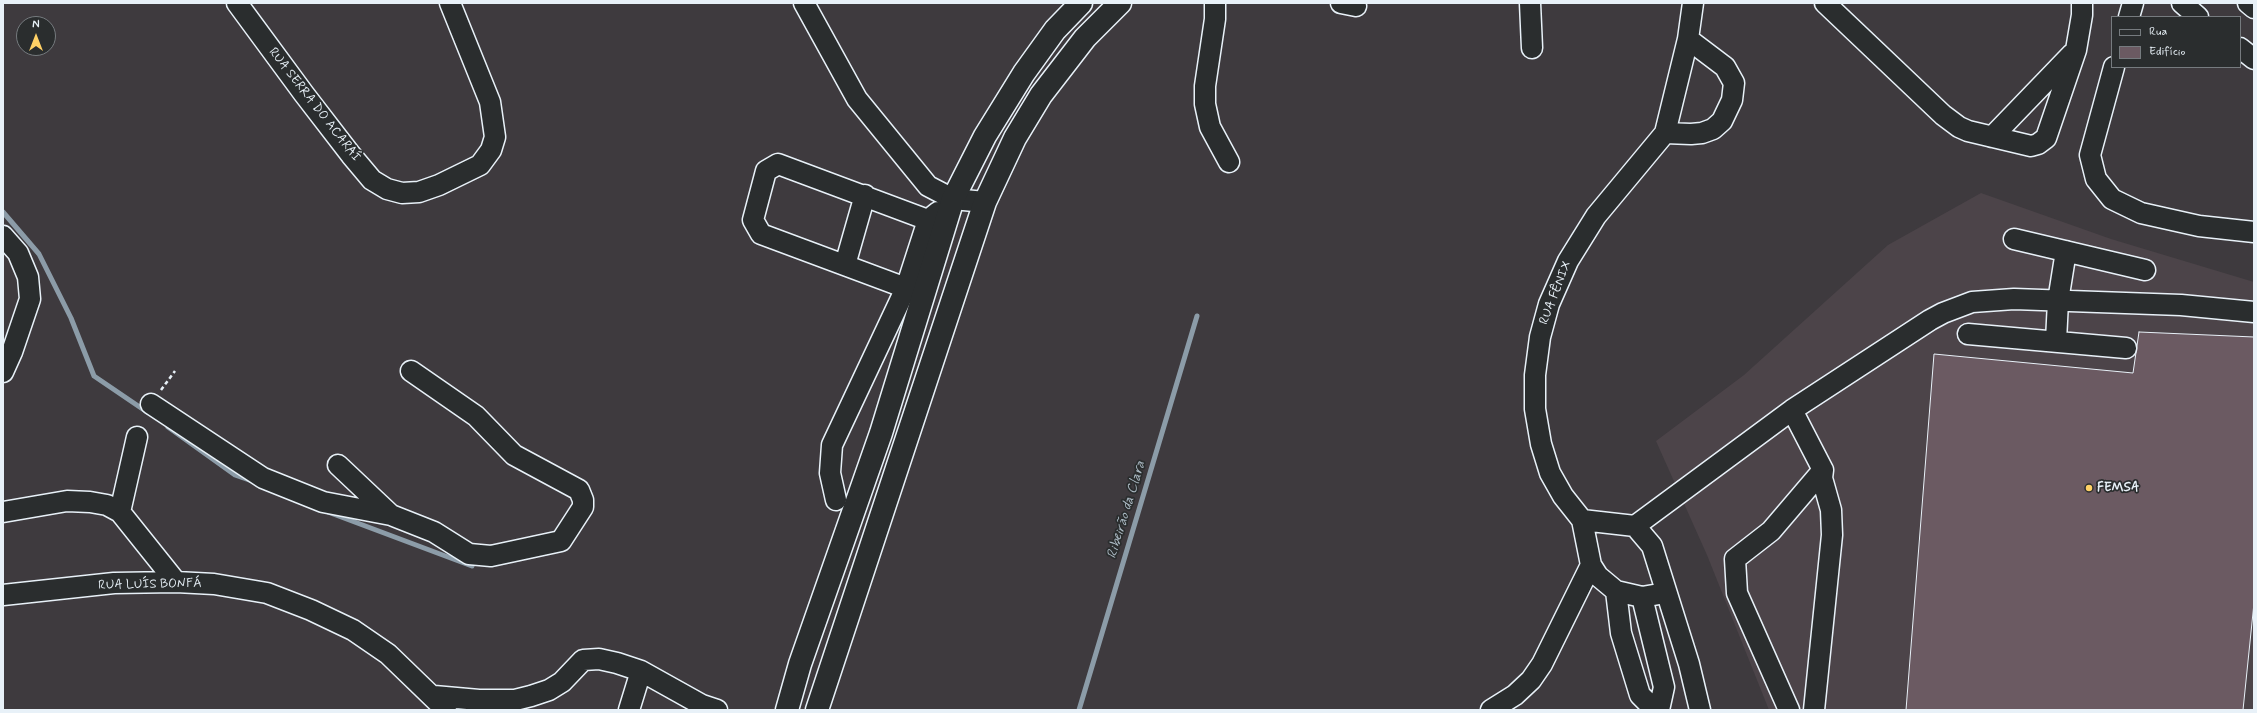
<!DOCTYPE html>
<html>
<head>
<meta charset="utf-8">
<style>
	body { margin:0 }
	#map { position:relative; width:2257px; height:713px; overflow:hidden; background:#3e3a3e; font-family:Mynerve,sans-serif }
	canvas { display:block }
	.frame { position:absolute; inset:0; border:4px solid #e8f1f8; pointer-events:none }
	.legend { position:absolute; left:2111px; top:16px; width:130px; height:52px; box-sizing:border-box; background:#2a2d2e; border:1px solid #767b7f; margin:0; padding:5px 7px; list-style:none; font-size:12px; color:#e8f1f8 }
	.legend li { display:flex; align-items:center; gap:8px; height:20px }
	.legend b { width:20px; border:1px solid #767b7f }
	.north { position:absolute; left:16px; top:16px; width:40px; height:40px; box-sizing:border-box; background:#2a2d2e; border:1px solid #767b7f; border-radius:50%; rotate:0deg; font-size:11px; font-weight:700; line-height:16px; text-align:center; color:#e8f1f8 }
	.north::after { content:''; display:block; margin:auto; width:14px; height:18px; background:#ffd166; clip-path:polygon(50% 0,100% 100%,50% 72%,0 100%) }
</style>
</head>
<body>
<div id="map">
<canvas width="2257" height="713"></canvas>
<div class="frame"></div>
<ul class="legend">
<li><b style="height:5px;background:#2a2d2e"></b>Rua</li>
<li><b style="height:11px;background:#6b5a62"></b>Edifício</li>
</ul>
<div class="north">N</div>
</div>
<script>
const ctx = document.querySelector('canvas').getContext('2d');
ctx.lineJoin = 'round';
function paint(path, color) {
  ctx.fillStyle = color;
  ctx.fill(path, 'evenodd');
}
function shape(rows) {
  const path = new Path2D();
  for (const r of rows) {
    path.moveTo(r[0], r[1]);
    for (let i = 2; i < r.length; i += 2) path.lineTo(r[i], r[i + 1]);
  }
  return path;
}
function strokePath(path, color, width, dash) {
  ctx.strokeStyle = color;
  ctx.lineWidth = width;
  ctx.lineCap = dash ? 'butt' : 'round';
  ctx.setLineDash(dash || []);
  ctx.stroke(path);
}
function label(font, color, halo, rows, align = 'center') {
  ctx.font = font + ' Mynerve,sans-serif';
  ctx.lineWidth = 3.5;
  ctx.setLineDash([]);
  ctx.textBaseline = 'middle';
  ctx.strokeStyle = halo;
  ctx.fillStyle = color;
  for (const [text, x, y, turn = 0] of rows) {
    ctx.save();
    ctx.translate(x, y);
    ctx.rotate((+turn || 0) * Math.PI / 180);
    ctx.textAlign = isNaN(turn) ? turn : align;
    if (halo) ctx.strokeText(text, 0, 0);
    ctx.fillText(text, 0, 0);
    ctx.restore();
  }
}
paint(shape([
	[1981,193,2111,239,2254,282,2254,710,1769,710,1707,555,1656,441,1744,375,1888,245]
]), '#4c4449');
strokePath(shape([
	[3,212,39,254,71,318,94,376,147,412],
	[168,427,235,475,252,481],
	[328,512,472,566],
	[1079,710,1197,316]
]), '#8c9ca8', 5);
const building = shape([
	[2139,332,2254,337,2254,603,2243,710,1906,710,1934,354,2133,373,2139,332]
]);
paint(building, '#6b5a62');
strokePath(building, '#e8f1f8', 1);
const minor = shape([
	[237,3,304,94,351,155,372,180,387,189,402,193,419,192,439,185,480,165,491,150,495,137,490,102,450,3],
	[804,3,857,99,928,186,953,199,985,202],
	[1215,3,1215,19,1205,86,1205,104,1210,127,1229,162],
	[1341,3,1356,6],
	[1530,3,1532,48],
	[1825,3,1943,115,1959,127,1968,131,2031,146,2038,144,2046,138,2076,50,2082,15,2082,3],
	[2182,3,2198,17],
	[2248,3,2254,8],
	[2129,17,2133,3],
	[2240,48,2254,59],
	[2114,67,2090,155,2096,179,2112,199,2141,213,2199,226,2254,232],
	[1665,133,1691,134,1702,133,1713,129,1722,121,1732,100,1734,83,1725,67,1688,39],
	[1992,137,2072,54],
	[3,236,18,253,28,277,30,299,12,352,3,372],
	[2014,239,2145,270],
	[845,265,865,195],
	[906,288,761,234,753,220,766,171,778,164,928,220],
	[1968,334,2126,348],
	[2056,341,2058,301,2066,251],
	[151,404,263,478,323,502,391,515,434,532,469,554,491,556,561,541,583,507,583,500,579,490,514,455,476,416,411,371],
	[1792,410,1823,470,1822,478,1831,510,1832,535,1814,710],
	[338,465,391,515],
	[836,500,830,473,832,445,906,288,928,220,938,212],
	[3,512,67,501,90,502,107,505,120,512,176,582],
	[120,512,137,437],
	[1582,520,1563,496,1550,473,1541,444,1535,409,1535,375,1540,337,1549,304,1568,261,1596,216,1665,133,1688,39,1693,3],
	[1582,520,1635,526,1652,546,1689,664,1700,710],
	[1582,520,1591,565,1598,576,1616,591,1642,597,1665,593],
	[1635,526,1792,410,1930,320,1943,313,1972,302,2014,299,2181,305,2254,312],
	[1616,591,1621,633,1640,695,1655,710],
	[3,595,114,583,176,582,214,584,267,593,311,610,353,630,388,654,446,710],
	[1642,597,1664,687,1659,710],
	[434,696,479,700,515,700,531,696,549,690,562,682,583,660,599,659,617,663,641,671,702,705,717,710],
	[629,710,641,671],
	[1491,710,1515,695,1531,680,1542,664,1591,565],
	[1789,710,1737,593,1735,559,1771,531,1823,470]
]);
const major = shape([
	[787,710,800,664,881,433,953,199,985,136,1024,73,1055,30,1081,3],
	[817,710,985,202,1015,138,1041,95,1085,38,1120,3]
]);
strokePath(minor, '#e8f1f8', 23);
strokePath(major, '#e8f1f8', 25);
strokePath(shape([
	[161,390,175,371]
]), '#e8f1f8', 2.5, [4, 3]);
strokePath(minor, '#2a2d2e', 20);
strokePath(major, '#2a2d2e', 22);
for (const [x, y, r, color] of [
	[2089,488,4,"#ffd166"]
]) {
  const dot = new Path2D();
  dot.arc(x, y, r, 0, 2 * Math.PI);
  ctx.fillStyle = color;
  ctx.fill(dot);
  strokePath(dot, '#2a2d2e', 1.5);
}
label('13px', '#e8f1f8', '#2a2d2e', [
	["RUA SERRA DO ACARAÍ",314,105,52],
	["RUA FÊNIX",1556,293,-69],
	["RUA LUÍS BONFÁ",150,585,-1]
]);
label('bold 13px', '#e8f1f8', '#2a2d2e', [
	["FEMSA",2097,488]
], 'left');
label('italic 14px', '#aab8c2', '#2a2d2e', [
	["Ribeirão da Clara",1127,510,-73]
]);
</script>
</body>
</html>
